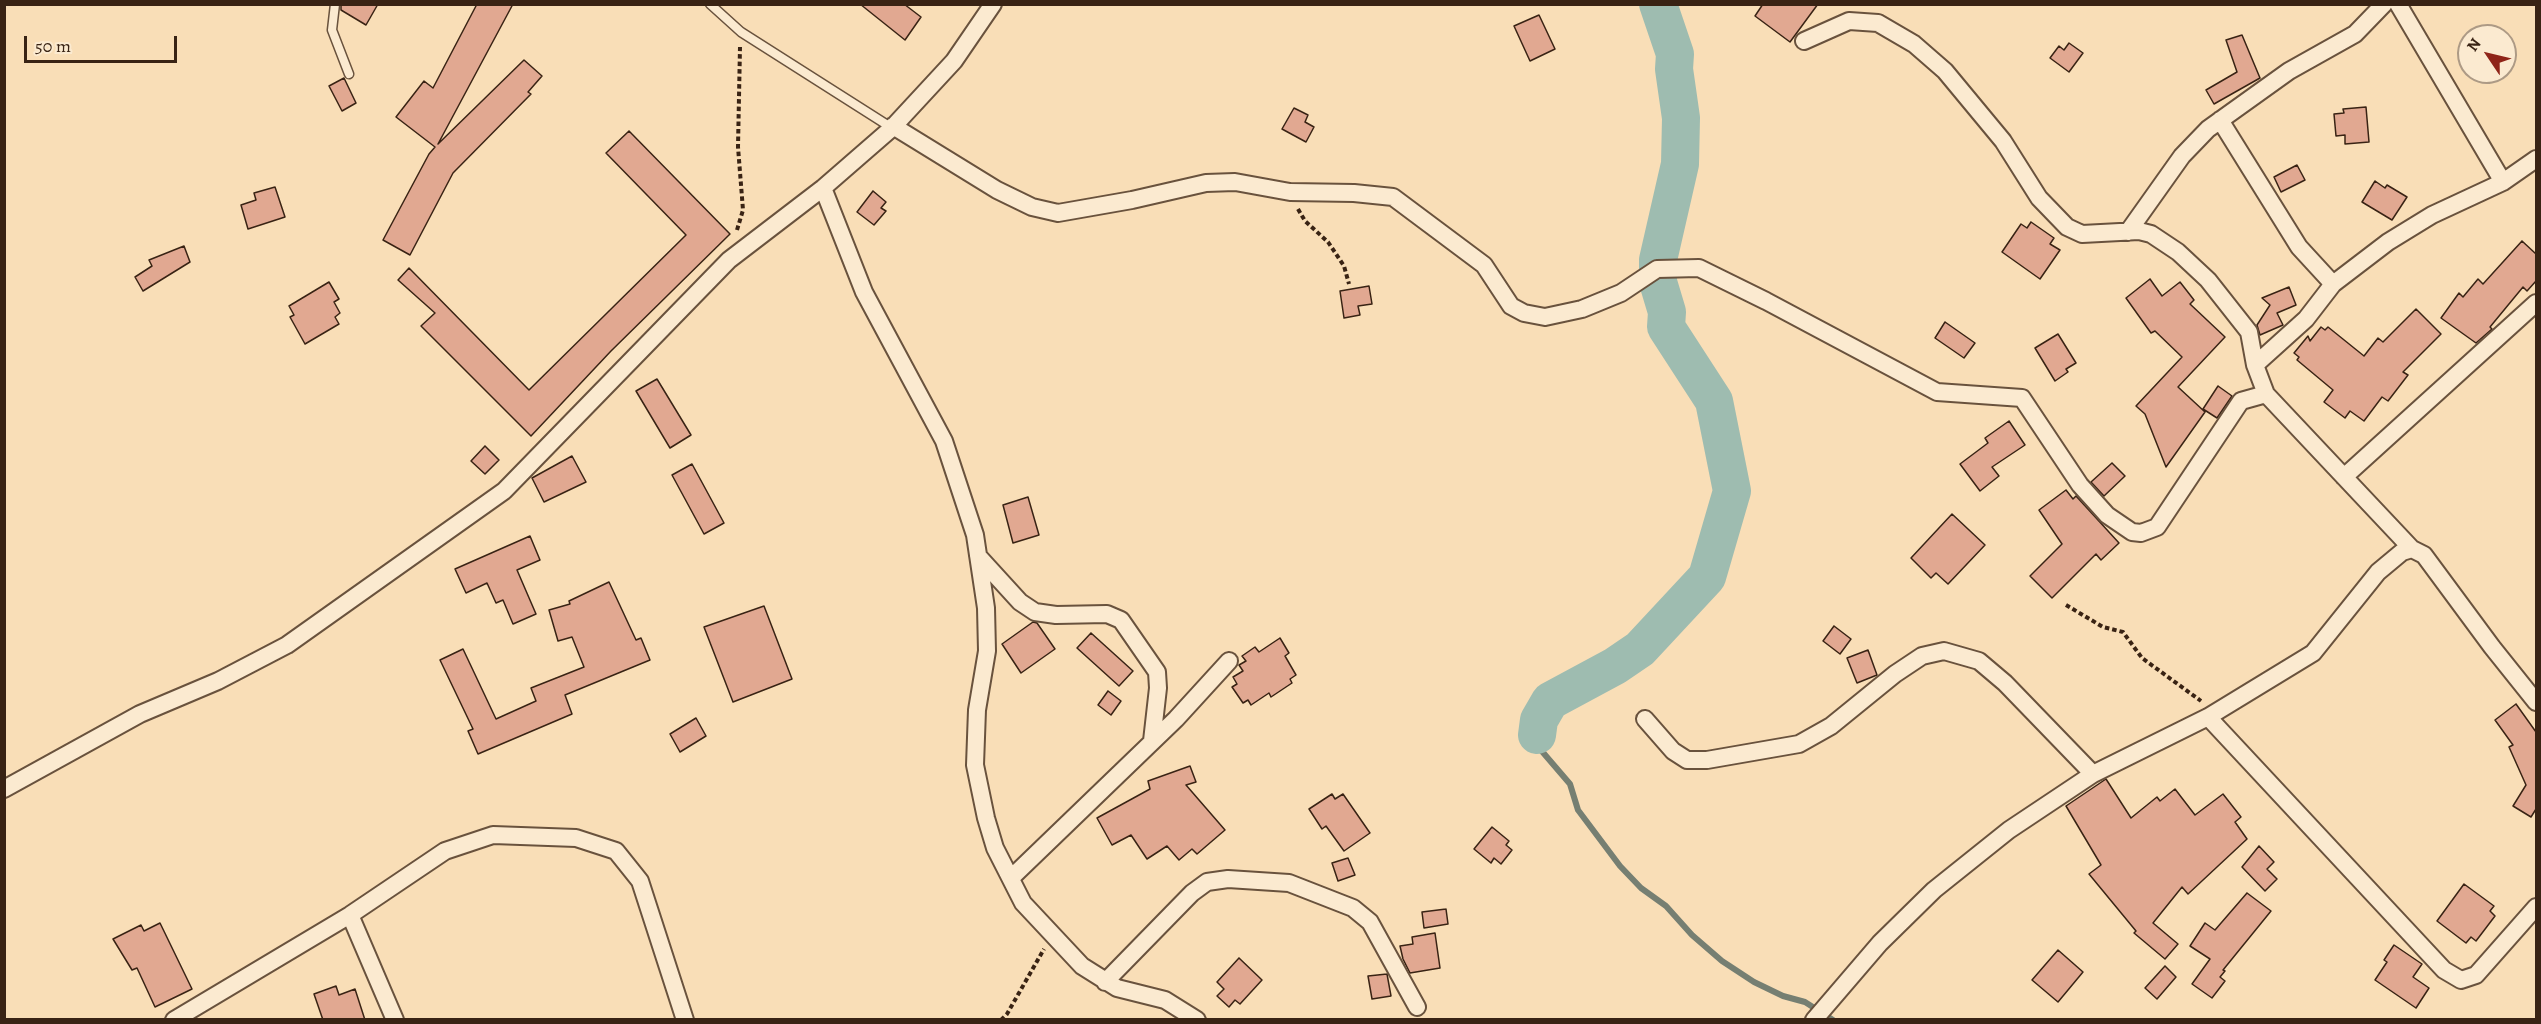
<!DOCTYPE html>
<html>
<head>
<meta charset="utf-8">
<style>
	body { margin:0 }
	#map { position:relative; width:2541px; height:1024px; overflow:hidden; background:#f9deb7; font-family:Alegreya,serif }
	canvas { display:block }
	.frame { position:absolute; inset:0; border:6px solid #392314; pointer-events:none }
	.north { position:absolute; left:2457px; top:24px; width:60px; height:60px; box-sizing:border-box; background:#fbead0; border:2px solid #ad9a85; border-radius:50%; rotate:305deg; font-size:16px; font-weight:700; line-height:24px; text-align:center; color:#392314 }
	.north::after { content:''; display:block; margin:auto; width:21px; height:27px; background:#8f2418; clip-path:polygon(50% 0,100% 100%,50% 72%,0 100%) }
	.scale { position:absolute; left:24px; top:36px; width:153px; height:27px; box-sizing:border-box; border:3px solid #392314; border-top:0; padding-left:8px; font-size:18px; line-height:21px; white-space:nowrap; color:#392314; -webkit-text-stroke:4px #fbead0; paint-order:stroke }
</style>
</head>
<body>
<div id="map">
<canvas width="2541" height="1024"></canvas>
<div class="frame"></div>
<div class="north">N</div>
<div class="scale">50 m</div>
</div>
<script>
const ctx = document.querySelector('canvas').getContext('2d');
ctx.lineJoin = 'round';
function shape(rows) {
  const path = new Path2D();
  for (const r of rows) {
    path.moveTo(r[0], r[1]);
    for (let i = 2; i < r.length; i += 2) path.lineTo(r[i], r[i + 1]);
  }
  return path;
}
function strokePath(path, color, width, dash) {
  ctx.strokeStyle = color;
  ctx.lineWidth = width;
  ctx.lineCap = dash ? 'butt' : 'round';
  ctx.setLineDash(dash || []);
  ctx.stroke(path);
}
function paint(path, color) {
  ctx.fillStyle = color;
  ctx.fill(path, 'evenodd');
}
strokePath(shape([
	[1537,735,1540,749,1570,784,1578,810,1620,866,1641,888,1666,906,1692,935,1722,961,1754,982,1783,996,1805,1002,1833,1020]
]), '#767f72', 6);
strokePath(shape([
	[1537,735,1539,720,1550,701,1615,666,1640,649,1707,577,1732,491,1714,401,1666,327,1667,312,1658,282,1658,260,1680,164,1681,118,1674,69,1675,54,1658,4]
]), '#9ebcb0', 38);
const building = shape([
	[341,4,378,4,366,25,341,10,341,4],
	[477,4,513,4,438,144,524,60,542,76,528,92,531,94,453,173,410,255,383,240,429,154,435,147,396,117,424,81,433,88,477,4],
	[860,4,904,4,921,17,905,40,860,4],
	[1763,4,1818,4,1790,42,1755,16,1763,4],
	[1539,15,1555,49,1530,61,1514,26,1539,15],
	[2242,35,2260,78,2214,104,2206,90,2237,72,2226,40,2242,35],
	[2069,43,2083,53,2069,72,2050,58,2059,46,2064,50,2069,43],
	[344,78,356,103,342,111,329,86,344,78],
	[2366,107,2369,142,2345,144,2345,135,2336,136,2334,114,2344,113,2343,109,2366,107],
	[1294,108,1308,115,1305,122,1314,127,1306,142,1282,129,1294,108],
	[629,131,730,234,611,351,531,436,421,326,435,313,398,280,409,268,529,390,686,235,606,153,629,131],
	[2297,165,2305,180,2281,192,2274,177,2297,165],
	[2375,181,2385,188,2387,185,2407,197,2392,220,2362,202,2375,181],
	[275,187,285,217,248,229,241,205,256,200,254,193,275,187],
	[873,191,886,202,881,208,886,211,874,225,857,212,873,191],
	[2031,222,2054,238,2050,244,2060,250,2040,279,2002,252,2021,224,2027,228,2031,222],
	[2522,241,2536,254,2536,281,2527,291,2523,287,2490,327,2492,329,2476,343,2441,318,2459,293,2463,297,2478,279,2483,284,2522,241],
	[184,246,190,262,143,291,135,277,152,266,149,260,184,246],
	[2150,279,2162,296,2180,282,2194,300,2190,304,2225,337,2178,387,2205,412,2166,467,2145,414,2136,406,2182,357,2155,331,2151,333,2126,298,2150,279],
	[329,282,339,299,334,302,340,313,335,317,339,324,305,344,290,317,294,315,289,306,329,282],
	[1369,286,1372,304,1358,306,1360,315,1344,318,1340,291,1369,286],
	[2289,287,2296,305,2277,313,2283,325,2260,335,2257,325,2270,305,2262,298,2289,287],
	[2416,309,2441,334,2403,372,2408,375,2388,401,2382,397,2364,421,2350,411,2345,418,2324,402,2333,390,2297,360,2299,357,2294,353,2308,336,2310,341,2321,327,2325,330,2328,327,2364,356,2378,338,2383,342,2416,309],
	[1945,322,1975,343,1964,358,1935,338,1945,322],
	[2058,334,2076,363,2066,369,2068,372,2055,381,2035,348,2058,334],
	[657,379,691,435,670,448,636,391,657,379],
	[2218,386,2232,396,2217,418,2203,409,2218,386],
	[2009,421,2025,445,1992,467,1999,476,1980,491,1960,464,1988,443,1985,438,2009,421],
	[485,446,499,460,485,474,471,461,485,446],
	[572,456,586,482,544,502,532,478,572,456],
	[2112,463,2125,476,2104,496,2091,482,2112,463],
	[692,464,724,523,704,534,672,475,692,464],
	[2066,490,2073,499,2076,496,2119,543,2101,560,2096,554,2052,598,2030,576,2062,544,2039,510,2066,490],
	[1028,497,1039,535,1013,543,1003,505,1028,497],
	[1952,514,1985,545,1948,584,1936,573,1931,578,1911,558,1952,514],
	[530,536,540,560,517,570,536,614,513,624,503,600,496,603,487,583,466,593,455,569,530,536],
	[609,582,636,640,641,638,650,660,565,695,572,714,478,754,468,731,473,729,440,660,463,649,496,719,536,701,531,688,584,667,572,637,558,641,549,610,570,604,569,601,609,582],
	[764,606,792,679,733,702,704,627,764,606],
	[1033,622,1037,623,1055,649,1021,673,1002,644,1033,622],
	[1834,626,1851,639,1840,654,1823,641,1834,626],
	[1091,633,1133,671,1119,686,1077,648,1091,633],
	[1280,638,1289,653,1285,656,1296,675,1290,679,1292,683,1271,697,1269,693,1251,705,1248,700,1243,703,1232,687,1237,684,1233,677,1243,671,1239,665,1246,661,1242,656,1255,647,1259,652,1280,638],
	[1868,650,1877,675,1857,683,1847,658,1868,650],
	[1108,691,1121,701,1111,715,1098,705,1108,691],
	[2516,704,2536,732,2536,809,2531,817,2513,806,2526,785,2509,747,2513,745,2495,720,2516,704],
	[696,718,706,736,680,752,670,734,696,718],
	[1190,766,1196,782,1186,785,1225,830,1197,854,1192,849,1179,860,1167,846,1147,859,1131,835,1112,845,1097,818,1150,789,1148,781,1190,766],
	[2106,779,2131,818,2157,797,2160,801,2175,789,2195,815,2223,794,2241,817,2235,822,2247,839,2188,894,2182,887,2153,923,2178,944,2165,959,2134,933,2136,931,2089,874,2101,865,2066,806,2106,779],
	[1332,794,1335,799,1343,794,1370,833,1344,851,1326,826,1322,829,1309,809,1332,794],
	[1492,827,1509,841,1506,845,1512,850,1501,864,1494,858,1491,863,1474,849,1492,827],
	[2259,846,2274,862,2267,869,2277,879,2265,891,2242,867,2259,846],
	[1348,858,1355,875,1338,881,1332,863,1348,858],
	[2464,884,2494,906,2490,911,2495,916,2476,941,2471,937,2466,943,2437,921,2464,884],
	[2247,893,2271,911,2223,970,2225,971,2220,977,2225,981,2212,998,2192,984,2210,959,2190,946,2205,923,2215,930,2247,893],
	[1446,909,1448,924,1424,928,1422,912,1446,909],
	[160,923,192,989,155,1007,137,968,132,970,113,939,141,925,144,931,160,923],
	[1435,933,1440,968,1410,973,1403,959,1400,946,1413,944,1412,937,1435,933],
	[2394,945,2422,964,2413,977,2429,988,2416,1008,2375,980,2387,962,2384,960,2394,945],
	[2058,950,2083,972,2058,1002,2032,980,2058,950],
	[1239,958,1262,980,1240,1004,1235,1000,1229,1007,1217,996,1224,989,1217,982,1239,958],
	[2165,966,2176,977,2157,999,2145,988,2165,966],
	[1387,974,1391,996,1372,999,1368,976,1387,974],
	[336,986,339,995,355,989,365,1020,323,1020,314,994,336,986]
]);
paint(building, '#e1a891');
strokePath(building, '#392314', 1.5);
const lane = shape([
	[335,4,332,30,349,74],
	[710,4,741,32,892,128]
]);
const street = shape([
	[2398,4,2503,182],
	[1804,41,1849,21,1878,23,1914,44,1945,71,2003,141,2039,198,2067,227,2082,234,2139,231,2151,234,2178,252,2208,280,2249,332,2255,365,2266,394,2412,549],
	[2220,120,2299,247,2333,284],
	[893,126,997,190,1032,207,1058,213,1132,200,1206,183,1235,182,1290,192,1354,193,1393,197,1484,265,1511,306,1524,313,1545,317,1582,309,1621,293,1657,269,1699,268,1766,301,1937,392,2022,398,2080,485,2107,515,2132,532,2141,533,2157,527,2241,401,2266,394],
	[823,188,864,292,944,441,975,535,986,608,987,651,977,710,975,765,986,818,995,848,1023,903,1082,966,1117,988,1165,1000,1197,1020],
	[2128,232,2182,156,2208,129,2289,71,2355,34,2384,4],
	[2255,365,2306,319,2333,284,2388,242,2432,215,2503,182,2536,159],
	[2344,477,2536,303],
	[978,556,1020,602,1035,612,1056,615,1107,614,1121,620,1157,672,1158,688,1152,741],
	[2208,717,2444,970,2461,980,2476,975,2536,907],
	[1645,719,1673,751,1687,760,1707,760,1799,744,1831,726,1895,674,1922,656,1944,651,1979,661,2005,683,2093,774],
	[4,789,140,714,218,681,287,645,504,491,729,260,823,188,892,128,954,61,993,4],
	[1011,878,1176,719,1229,661],
	[350,915,395,1020],
	[1105,982,1192,893,1207,882,1228,879,1289,883,1353,908,1370,922,1417,1007],
	[174,1020,350,915,445,851,493,835,576,838,616,851,640,881,685,1020],
	[1814,1020,1880,943,1934,890,2009,830,2093,774,2208,717,2313,653,2378,572,2402,552,2412,549,2424,555,2492,647,2536,702]
]);
strokePath(lane, '#69523d', 11);
strokePath(street, '#69523d', 20);
strokePath(shape([
	[1298,209,1305,221,1328,242,1344,266,1349,284],
	[737,230,743,210,738,147,740,47],
	[2066,605,2103,627,2123,632,2142,658,2201,701],
	[1001,1020,1007,1014,1044,949]
]), '#392314', 4, [4.5, 3]);
strokePath(lane, '#fbead0', 8);
strokePath(street, '#fbead0', 16);
</script>
</body>
</html>
